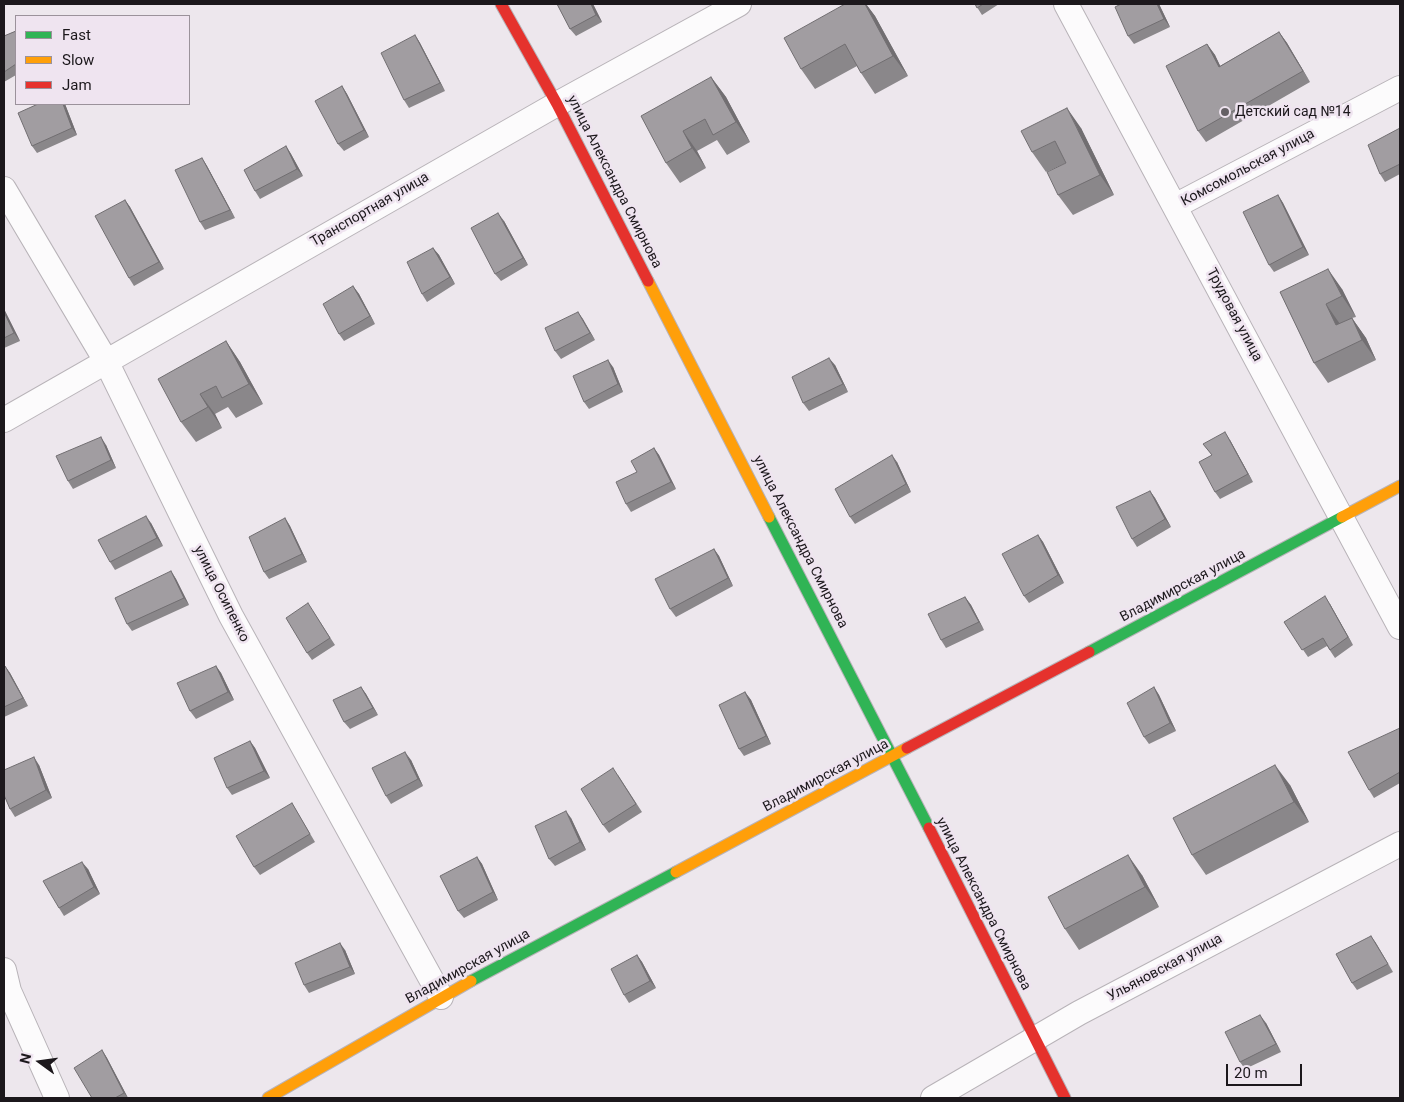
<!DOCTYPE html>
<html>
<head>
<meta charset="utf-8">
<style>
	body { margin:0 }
	#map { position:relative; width:1404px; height:1102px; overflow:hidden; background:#ede7ed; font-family:Roboto,sans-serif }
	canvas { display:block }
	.frame { position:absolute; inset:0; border:5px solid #1c181c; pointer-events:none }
	.legend { position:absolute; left:15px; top:15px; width:175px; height:90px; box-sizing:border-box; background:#efe4f0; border:1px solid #9b929b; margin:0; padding:6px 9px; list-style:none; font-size:15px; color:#1c181c }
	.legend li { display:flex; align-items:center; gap:10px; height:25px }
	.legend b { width:25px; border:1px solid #9b929b }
	.north { position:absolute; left:15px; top:1037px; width:50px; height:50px; -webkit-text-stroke:4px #efe4f0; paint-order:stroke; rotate:284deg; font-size:14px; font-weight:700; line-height:20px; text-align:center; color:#1c181c }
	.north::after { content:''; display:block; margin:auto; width:18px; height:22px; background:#1c181c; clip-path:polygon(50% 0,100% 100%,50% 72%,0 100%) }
	.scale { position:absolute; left:1226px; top:1064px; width:76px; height:22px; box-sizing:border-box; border:2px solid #1c181c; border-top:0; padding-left:6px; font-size:15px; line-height:18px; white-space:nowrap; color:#1c181c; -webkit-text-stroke:4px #efe4f0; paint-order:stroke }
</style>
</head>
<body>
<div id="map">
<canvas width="1404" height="1102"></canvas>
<div class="frame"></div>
<ul class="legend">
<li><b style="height:6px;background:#30b455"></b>Fast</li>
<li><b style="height:6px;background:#ff9f0a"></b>Slow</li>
<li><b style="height:6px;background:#e5322d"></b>Jam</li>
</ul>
<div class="north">N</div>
<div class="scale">20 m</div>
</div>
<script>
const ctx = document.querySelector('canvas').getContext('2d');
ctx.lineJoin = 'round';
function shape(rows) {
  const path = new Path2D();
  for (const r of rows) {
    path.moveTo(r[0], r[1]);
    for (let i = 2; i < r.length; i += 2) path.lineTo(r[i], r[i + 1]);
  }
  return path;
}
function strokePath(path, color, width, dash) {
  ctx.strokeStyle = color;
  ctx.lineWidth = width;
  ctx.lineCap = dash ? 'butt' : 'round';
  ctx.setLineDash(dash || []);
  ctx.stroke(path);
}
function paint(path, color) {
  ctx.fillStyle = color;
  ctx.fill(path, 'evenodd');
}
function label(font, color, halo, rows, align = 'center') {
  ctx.font = font + ' Roboto,sans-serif';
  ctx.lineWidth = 5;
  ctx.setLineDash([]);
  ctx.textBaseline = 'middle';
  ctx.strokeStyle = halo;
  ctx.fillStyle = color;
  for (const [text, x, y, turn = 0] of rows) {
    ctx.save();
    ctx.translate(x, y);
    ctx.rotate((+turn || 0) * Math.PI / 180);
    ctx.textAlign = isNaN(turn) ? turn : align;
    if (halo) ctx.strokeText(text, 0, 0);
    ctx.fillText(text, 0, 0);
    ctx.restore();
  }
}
const street = shape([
	[1066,4,1400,627],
	[4,189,106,361,231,616,441,997],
	[1175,206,1400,88],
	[4,420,557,104,739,4],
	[4,970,9,991,57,1098],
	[933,1098,1079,1013,1400,844]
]);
const fast = shape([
	[769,517,929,828],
	[1089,652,1342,517],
	[471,981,676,872]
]);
const slow = shape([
	[648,281,769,517],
	[1342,517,1400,486],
	[676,872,907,748],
	[268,1098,471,981]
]);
const jam = shape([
	[501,4,557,104,648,281],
	[907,748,1089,652],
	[929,828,1065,1098]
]);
strokePath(street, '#b8b3b8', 26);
strokePath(fast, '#b8b3b8', 13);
strokePath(slow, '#b8b3b8', 13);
strokePath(jam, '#b8b3b8', 13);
strokePath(street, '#fcfbfc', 24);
strokePath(fast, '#30b455', 11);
strokePath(slow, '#ff9f0a', 11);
strokePath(jam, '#e5322d', 11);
paint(shape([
	[557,4,593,4,602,22,576,36,570,29],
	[845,4,866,4,875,16,908,76,875,94,861,73,857,66,815,89,801,69],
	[975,4,999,4,982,15],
	[1159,4,1170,27,1134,44,1128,36],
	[16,31,16,75,4,82,4,36],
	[1279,32,1287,43,1310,82,1206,142,1198,131,1207,44,1215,55,1220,66],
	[415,35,420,43,445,91,409,108,404,100],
	[711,77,726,97,750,142,727,155,717,140,697,151,706,168,680,183,666,163],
	[342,86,347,94,369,137,344,151,338,144],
	[38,104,65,104,77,135,37,153,32,146],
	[1081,128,1114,195,1073,215,1058,195,1066,163,1046,172,1032,152],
	[1400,128,1400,174,1385,182,1380,174],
	[286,146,291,154,303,176,260,199,255,191],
	[202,158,207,166,235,218,205,230,200,222],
	[1278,195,1283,203,1309,255,1274,272,1269,265],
	[125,200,130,207,164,269,134,286,129,278],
	[504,221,528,265,501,281,495,274],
	[433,248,439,255,455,284,427,302,422,294],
	[353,286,359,294,375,324,344,341,339,334],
	[1342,289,1356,317,1352,318,1366,338,1376,360,1328,383,1314,363,1280,292],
	[4,309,20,341,4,348],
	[578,312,595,340,561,359,555,351],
	[226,341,240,362,263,404,236,418,228,407,215,414,222,428,196,442,181,422],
	[835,365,848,392,809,411,803,403],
	[613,367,623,392,589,409,584,402],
	[1230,440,1253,482,1220,499,1215,492,1212,455,1203,444],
	[106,445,116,468,73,489,68,481],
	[654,448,659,455,676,489,631,512,626,504,637,472],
	[897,462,911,492,855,524,850,517],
	[1150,491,1155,498,1171,527,1137,547,1132,539],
	[285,518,290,526,307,562,269,579,264,572],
	[151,523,163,546,115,570,110,562],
	[1038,535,1043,542,1064,583,1029,603,1024,596],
	[714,549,719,556,733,586,676,617,670,609],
	[171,571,176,579,189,605,132,631,127,624],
	[965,597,971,605,984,630,946,648,941,640],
	[1330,604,1353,645,1335,658,1327,646,1308,657,1284,622],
	[313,611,335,645,312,660,307,653],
	[4,666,5,666,10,673,28,706,4,717],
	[216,666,221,673,234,700,196,719,190,711],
	[361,687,366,694,378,715,350,729,344,722],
	[1154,687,1159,695,1176,731,1149,744,1144,737],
	[745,692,751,700,771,744,744,756,739,749],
	[1400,728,1400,783,1374,798,1369,790],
	[250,741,255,748,270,778,232,795,227,788],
	[411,760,423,786,391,804,386,796],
	[39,765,52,798,15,817,10,809],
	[618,775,642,812,609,833,603,825],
	[1290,785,1309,822,1206,875,1192,855],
	[292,803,315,842,260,875,254,867],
	[571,818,586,850,555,866,549,859],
	[477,857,482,864,498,900,464,918,458,911],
	[88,869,100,894,64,916,59,908],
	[1142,875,1159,907,1079,950,1065,929],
	[1371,936,1393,972,1357,990,1352,983],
	[345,950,355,974,309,993,304,985],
	[637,955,642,962,656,988,629,1003,624,995],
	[1266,1023,1281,1052,1245,1069,1240,1062],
	[102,1050,107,1058,128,1098,92,1098]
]), '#8a878a');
paint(shape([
	[591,4,593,4,602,22,596,15],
	[865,4,866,4,875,16,908,76,893,56],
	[1157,4,1159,4,1170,27,1164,19],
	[1279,32,1287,43,1310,82,1303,71],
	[415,35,420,43,445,91,440,83],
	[1207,44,1215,55,1226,78,1219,67],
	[711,77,726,97,750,142,736,122],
	[342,86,347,94,369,137,364,130],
	[63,104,65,104,77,135,72,128],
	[1067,108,1081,128,1114,195,1100,175],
	[683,131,697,151,706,168,692,148],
	[286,146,291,154,303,176,297,169],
	[202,158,207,166,235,218,230,210],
	[1278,195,1283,203,1309,255,1303,247],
	[125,200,130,207,164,269,159,262],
	[498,213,504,221,528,265,523,258],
	[433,248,439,255,455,284,450,277],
	[1328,269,1342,289,1356,317,1342,296],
	[353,286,359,294,375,324,370,316],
	[1326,304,1340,324,1336,325],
	[4,309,20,341,14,333,4,312],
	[578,312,583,319,595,340,590,333],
	[1352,318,1366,338,1376,360,1362,340],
	[226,341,240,362,263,404,249,384],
	[829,358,835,365,848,392,843,384],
	[608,360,613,367,623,392,618,384],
	[200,394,215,414,222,428,208,407],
	[1225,432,1230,440,1253,482,1248,474],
	[101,437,106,445,116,468,111,460],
	[654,448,659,455,676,489,671,482],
	[892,455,897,462,911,492,906,484],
	[1150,491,1155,498,1171,527,1165,519],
	[146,516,151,523,163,546,157,538],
	[285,518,290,526,307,562,302,554],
	[1038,535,1043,542,1064,583,1058,575],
	[714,549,719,556,733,586,728,578],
	[171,571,176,579,189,605,184,598],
	[1325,596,1330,604,1353,645,1348,637],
	[965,597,971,605,984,630,979,622],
	[5,666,10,673,28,706,23,698],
	[216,666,221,673,234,700,228,692],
	[361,687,366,694,378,715,373,708],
	[1154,687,1159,695,1176,731,1170,723],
	[745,692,751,700,771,744,766,736],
	[250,741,255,748,270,778,264,771],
	[405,752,411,760,423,786,418,779],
	[34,757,39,765,52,798,46,790],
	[1275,765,1290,785,1309,822,1294,802],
	[566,811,571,818,586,850,580,842],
	[1128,855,1142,875,1159,907,1145,887],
	[477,857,482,864,498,900,493,892],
	[82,862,88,869,100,894,94,887],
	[1371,936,1376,943,1393,972,1388,964],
	[340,943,345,950,355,974,350,967],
	[637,955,642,962,656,988,650,981],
	[1260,1015,1266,1023,1281,1052,1276,1044],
	[102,1050,107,1058,128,1098,124,1093]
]), '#716e71');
const building = shape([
	[557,4,591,4,596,15,570,29,557,4],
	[845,4,865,4,893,56,861,73,845,44,801,69,784,38,845,4],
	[975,4,983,4,977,8,975,4],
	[1121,4,1157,4,1164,19,1128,36,1115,7,1121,4],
	[16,31,16,64,4,72,4,36,16,31],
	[1279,32,1303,71,1198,131,1166,66,1207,44,1219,67,1279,32],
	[415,35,440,83,404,100,381,53,415,35],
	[711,77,736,122,713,135,705,119,683,131,692,148,666,163,641,116,711,77],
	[342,86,364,130,338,144,315,101,342,86],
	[38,104,63,104,72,128,32,146,18,113,38,104],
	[1067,108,1100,175,1058,195,1047,172,1066,163,1055,141,1032,152,1021,131,1067,108],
	[1400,128,1400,164,1380,174,1368,145,1400,128],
	[286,146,297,169,255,191,244,170,286,146],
	[202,158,230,210,200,222,175,170,202,158],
	[1278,195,1303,247,1269,265,1243,212,1278,195],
	[125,200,159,262,129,278,95,216,125,200],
	[498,213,523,258,495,274,471,228,498,213],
	[433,248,450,277,422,294,407,262,433,248],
	[1328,269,1342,296,1326,304,1336,325,1352,318,1362,340,1314,363,1280,292,1328,269],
	[353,286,370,316,339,334,323,304,353,286],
	[4,312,14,333,4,338,4,312],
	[578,312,590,333,555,351,545,328,578,312],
	[226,341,249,384,222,398,216,386,200,394,208,407,181,422,158,379,226,341],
	[829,358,843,384,803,403,792,377,829,358],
	[608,360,618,384,584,402,573,376,608,360],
	[1225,432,1248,474,1215,492,1199,462,1212,455,1203,444,1225,432],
	[101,437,111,460,68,481,56,456,101,437],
	[654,448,671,482,626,504,616,482,637,472,631,461,654,448],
	[892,455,906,484,850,517,835,489,892,455],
	[1150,491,1165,519,1132,539,1116,507,1150,491],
	[146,516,157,538,110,562,98,540,146,516],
	[285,518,302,554,264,572,249,537,285,518],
	[1038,535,1058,575,1024,596,1002,554,1038,535],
	[714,549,728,578,670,609,655,579,714,549],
	[171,571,184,598,127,624,115,598,171,571],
	[1325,596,1348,637,1330,650,1323,638,1302,650,1284,622,1325,596],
	[965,597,979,622,941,640,928,614,965,597],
	[308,603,330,638,307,653,286,618,308,603],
	[4,666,5,666,23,698,4,707,4,666],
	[216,666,228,692,190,711,177,683,216,666],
	[361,687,373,708,344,722,333,700,361,687],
	[1154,687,1170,723,1144,737,1127,703,1154,687],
	[745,692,766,736,739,749,719,705,745,692],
	[1400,728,1400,772,1369,790,1348,752,1400,728],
	[250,741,264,771,227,788,214,758,250,741],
	[405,752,418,779,386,796,372,768,405,752],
	[34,757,46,790,10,809,4,795,4,770,34,757],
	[1275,765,1294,802,1192,855,1173,818,1275,765],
	[613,768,636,804,603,825,581,789,613,768],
	[292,803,310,834,254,867,236,836,292,803],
	[566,811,580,842,549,859,535,826,566,811],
	[1128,855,1145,887,1065,929,1048,897,1128,855],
	[477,857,493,892,458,911,440,876,477,857],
	[82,862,94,887,59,908,43,881,82,862],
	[1371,936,1388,964,1352,983,1336,954,1371,936],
	[340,943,350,967,304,985,295,963,340,943],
	[637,955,650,981,624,995,611,969,637,955],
	[1260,1015,1276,1044,1240,1062,1225,1032,1260,1015],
	[102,1050,124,1093,115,1098,92,1098,74,1068,102,1050]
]);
paint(building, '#a19da1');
strokePath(building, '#716e71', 1);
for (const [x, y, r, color] of [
	[1225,112,5,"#656065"]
]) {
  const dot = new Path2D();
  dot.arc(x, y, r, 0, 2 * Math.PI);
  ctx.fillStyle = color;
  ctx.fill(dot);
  strokePath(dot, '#efe4f0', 2);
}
label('14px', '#1c181c', '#efe4f0', [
	["Детский сад №14",1235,112]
], 'left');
label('14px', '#1c181c', '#efe4f0', [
	["Комсомольская улица",1248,168,-28],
	["улица Александра Смирнова",614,182,63],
	["Транспортная улица",370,210,-30],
	["Трудовая улица",1234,315,62],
	["улица Александра Смирнова",800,542,63],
	["Владимирская улица",1183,586,-28],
	["улица Осипенко",221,594,63],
	["Владимирская улица",826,776,-28],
	["улица Александра Смирнова",983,904,63],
	["Владимирская улица",468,967,-29],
	["Ульяновская улица",1165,968,-28]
]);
</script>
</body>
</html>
